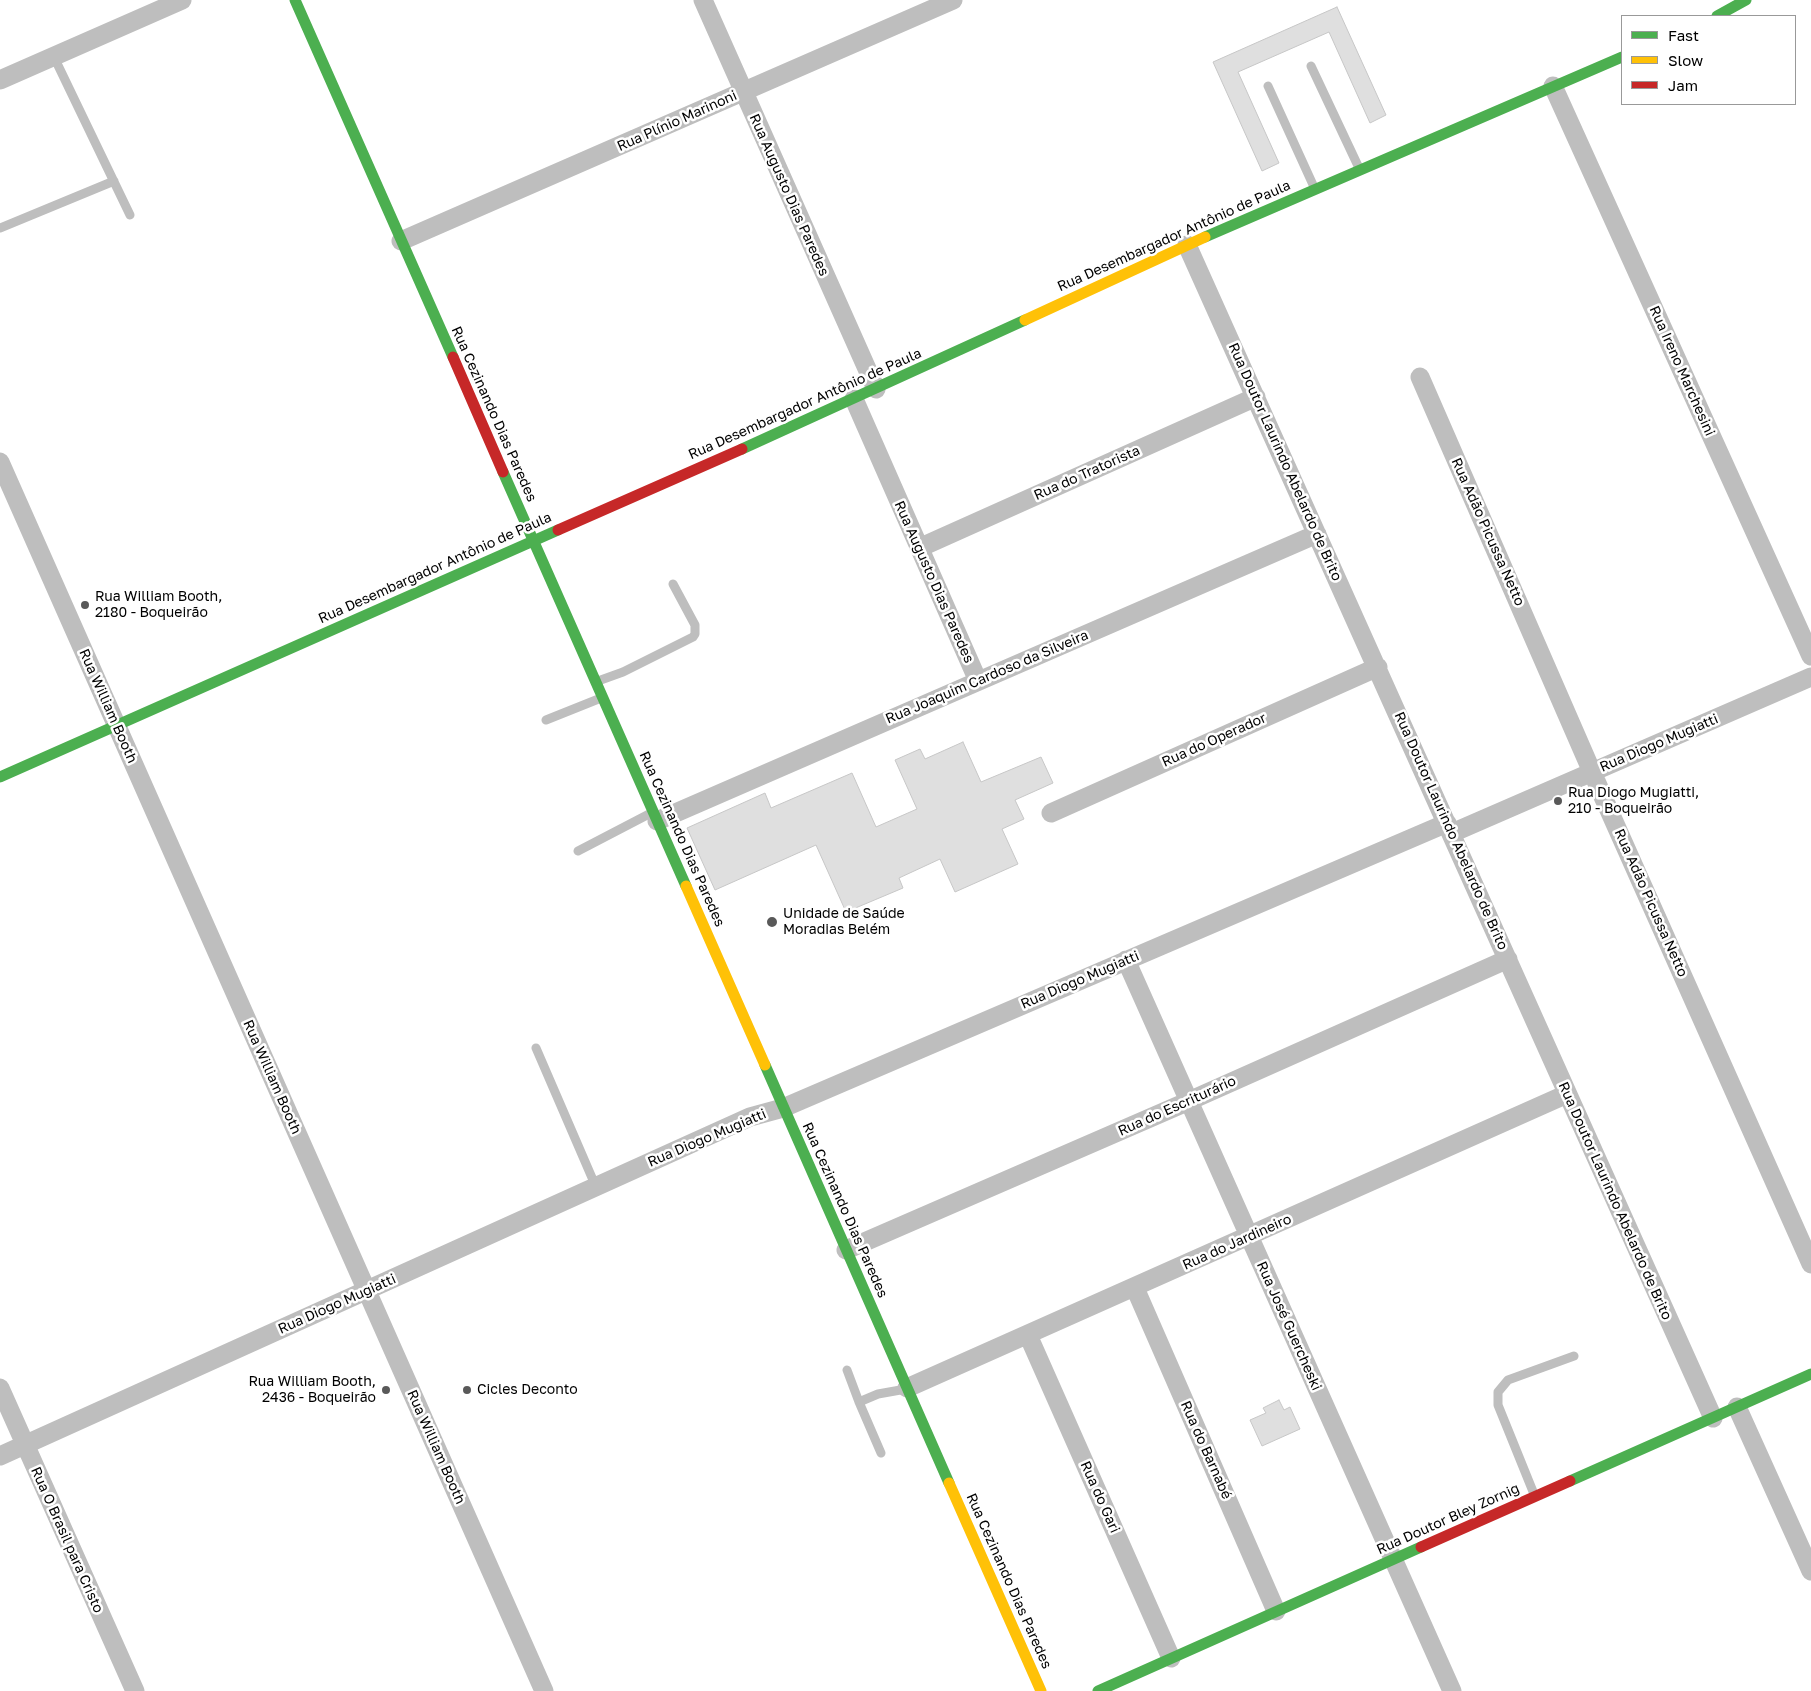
<!DOCTYPE html>
<html>
<head>
<meta charset="utf-8">
<style>
	body { margin:0 }
	#map { position:relative; width:1811px; height:1691px; overflow:hidden; background:#fff; font-family:"Golos Text",sans-serif }
	canvas { display:block }
	.legend { position:absolute; left:1621px; top:15px; width:175px; height:90px; box-sizing:border-box; background:#fff; border:1px solid #999; margin:0; padding:6px 9px; list-style:none; font-size:15px; color:#000 }
	.legend li { display:flex; align-items:center; gap:10px; height:25px }
	.legend b { width:25px; border:1px solid #999 }
</style>
</head>
<body>
<div id="map">
<canvas width="1811" height="1691"></canvas>
<ul class="legend">
<li><b style="height:6px;background:#4caf50"></b>Fast</li>
<li><b style="height:6px;background:#ffc107"></b>Slow</li>
<li><b style="height:6px;background:#c62828"></b>Jam</li>
</ul>
</div>
<script>
const ctx = document.querySelector('canvas').getContext('2d');
ctx.lineJoin = 'round';
function paint(path, color) {
  ctx.fillStyle = color;
  ctx.fill(path, 'evenodd');
}
function shape(rows) {
  const path = new Path2D();
  for (const r of rows) {
    path.moveTo(r[0], r[1]);
    for (let i = 2; i < r.length; i += 2) path.lineTo(r[i], r[i + 1]);
  }
  return path;
}
function strokePath(path, color, width, dash) {
  ctx.strokeStyle = color;
  ctx.lineWidth = width;
  ctx.lineCap = dash ? 'butt' : 'round';
  ctx.setLineDash(dash || []);
  ctx.stroke(path);
}
function label(font, color, halo, rows, align = 'center') {
  ctx.font = font + ' "Golos Text",sans-serif';
  ctx.lineWidth = 5;
  ctx.setLineDash([]);
  ctx.textBaseline = 'middle';
  ctx.strokeStyle = halo;
  ctx.fillStyle = color;
  for (const [text, x, y, turn = 0] of rows) {
    ctx.save();
    ctx.translate(x, y);
    ctx.rotate((+turn || 0) * Math.PI / 180);
    ctx.textAlign = isNaN(turn) ? turn : align;
    if (halo) ctx.strokeText(text, 0, 0);
    ctx.fillText(text, 0, 0);
    ctx.restore();
  }
}
const building = shape([
	[1337,7,1386,115,1370,123,1329,32,1238,72,1279,163,1262,171,1213,62,1337,7],
	[963,742,981,782,1041,757,1053,783,1015,800,1024,819,1002,829,1018,864,955,892,940,859,899,878,903,888,846,912,816,845,715,890,687,828,765,793,771,808,852,773,876,827,917,809,895,760,920,749,925,759,963,742],
	[1279,1400,1284,1410,1290,1407,1300,1429,1262,1446,1250,1420,1266,1413,1263,1408,1279,1400]
]);
paint(building, '#dfdfdf');
strokePath(building, '#c7c7c7', 1);
strokePath(shape([
	[54,57,130,215],
	[1311,66,1359,168],
	[1268,86,1314,187],
	[0,228,114,181],
	[598,681,623,672,693,637,695,634,695,625,673,584],
	[546,720,601,698],
	[578,851,651,813],
	[536,1048,596,1187],
	[847,1370,859,1402,878,1394,906,1389],
	[859,1402,881,1453],
	[1534,1494,1498,1405,1498,1392,1508,1380,1574,1356]
]), '#bebebe', 9);
strokePath(shape([
	[703,0,876,389],
	[0,80,182,0],
	[1553,86,1811,656],
	[401,241,953,0],
	[1187,245,1713,1418],
	[1420,377,1592,772,1811,1264],
	[854,399,978,681],
	[0,462,544,1691],
	[919,548,1256,397],
	[1051,813,1378,667],
	[657,821,1317,534],
	[1452,833,1811,677],
	[1126,960,1452,1691],
	[846,1250,1189,1101,1508,959],
	[1135,1288,1276,1611],
	[1028,1335,1171,1658],
	[0,1388,135,1691],
	[907,1388,1567,1094],
	[1737,1407,1811,1571],
	[0,1456,750,1117,783,1108,1447,823]
]), '#bebebe', 19);
strokePath(shape([
	[295,0,453,357],
	[1717,16,1746,0],
	[1205,237,1622,57],
	[742,449,1025,320],
	[503,472,686,886],
	[0,777,558,530],
	[765,1065,949,1483],
	[1570,1481,1811,1374],
	[1098,1691,1421,1547]
]), '#4caf50', 11);
strokePath(shape([
	[1025,320,1205,237],
	[686,886,765,1065],
	[949,1483,1041,1691]
]), '#ffc107', 11);
strokePath(shape([
	[453,357,503,472],
	[558,530,742,449],
	[1421,1547,1570,1481]
]), '#c62828', 11);
for (const [x, y, r, color] of [
	[85,605,5,"#595959"],
	[1558,801,5,"#595959"],
	[772,922,6,"#595959"],
	[386,1390,5,"#595959"],
	[467,1390,5,"#595959"]
]) {
  const dot = new Path2D();
  dot.arc(x, y, r, 0, 2 * Math.PI);
  ctx.fillStyle = color;
  ctx.fill(dot);
  strokePath(dot, '#fff', 2);
}
label('14px', '#000', '#fff', [
	["Rua Plínio Marinoni",677,121,-24],
	["Rua Augusto Dias Paredes",789,195,66],
	["Rua Desembargador Antônio de Paula",1174,236,-24],
	["Rua Ireno Marchesini",1682,371,66],
	["Rua Desembargador Antônio de Paula",805,404,-24],
	["Rua Cezinando Dias Paredes",494,414,66],
	["Rua Doutor Laurindo Abelardo de Brito",1285,462,66],
	["Rua do Tratorista",1087,473,-24],
	["Rua Adão Picussa Netto",1488,532,66],
	["Rua Desembargador Antônio de Paula",435,568,-24],
	["Rua Augusto Dias Paredes",934,582,66],
	["Rua Joaquim Cardoso da Silveira",987,677,-23],
	["Rua William Booth",108,706,66],
	["Rua do Operador",1214,740,-24],
	["Rua Diogo Mugiatti",1659,743,-23],
	["Rua Doutor Laurindo Abelardo de Brito",1451,831,66],
	["Rua Cezinando Dias Paredes",682,839,66],
	["Rua Adão Picussa Netto",1651,903,66],
	["Rua Diogo Mugiatti",1080,980,-23],
	["Rua William Booth",272,1077,66],
	["Rua do Escriturário",1177,1106,-24],
	["Rua Diogo Mugiatti",707,1138,-23],
	["Rua Doutor Laurindo Abelardo de Brito",1615,1201,66],
	["Rua Cezinando Dias Paredes",845,1210,66],
	["Rua do Jardineiro",1237,1242,-24],
	["Rua Diogo Mugiatti",337,1304,-24],
	["Rua José Guercheski",1289,1326,66],
	["Rua William Booth",436,1447,66],
	["Rua do Barnabé",1206,1450,66],
	["Rua do Gari",1100,1497,66],
	["Rua Doutor Bley Zornig",1448,1519,-24],
	["Rua O Brasil para Cristo",67,1540,66],
	["Rua Cezinando Dias Paredes",1009,1581,66]
]);
label('14px', '#000', '#fff', [
	["Rua William Booth,",95,597],
	["2180 - Boqueirão",95,613],
	["Rua Diogo Mugiatti,",1568,793],
	["210 - Boqueirão",1568,809],
	["Unidade de Saúde",783,914],
	["Moradias Belém",783,930],
	["Rua William Booth,",376,1382,"right"],
	["2436 - Boqueirão",376,1398,"right"],
	["Cicles Deconto",477,1390]
], 'left');
</script>
</body>
</html>
